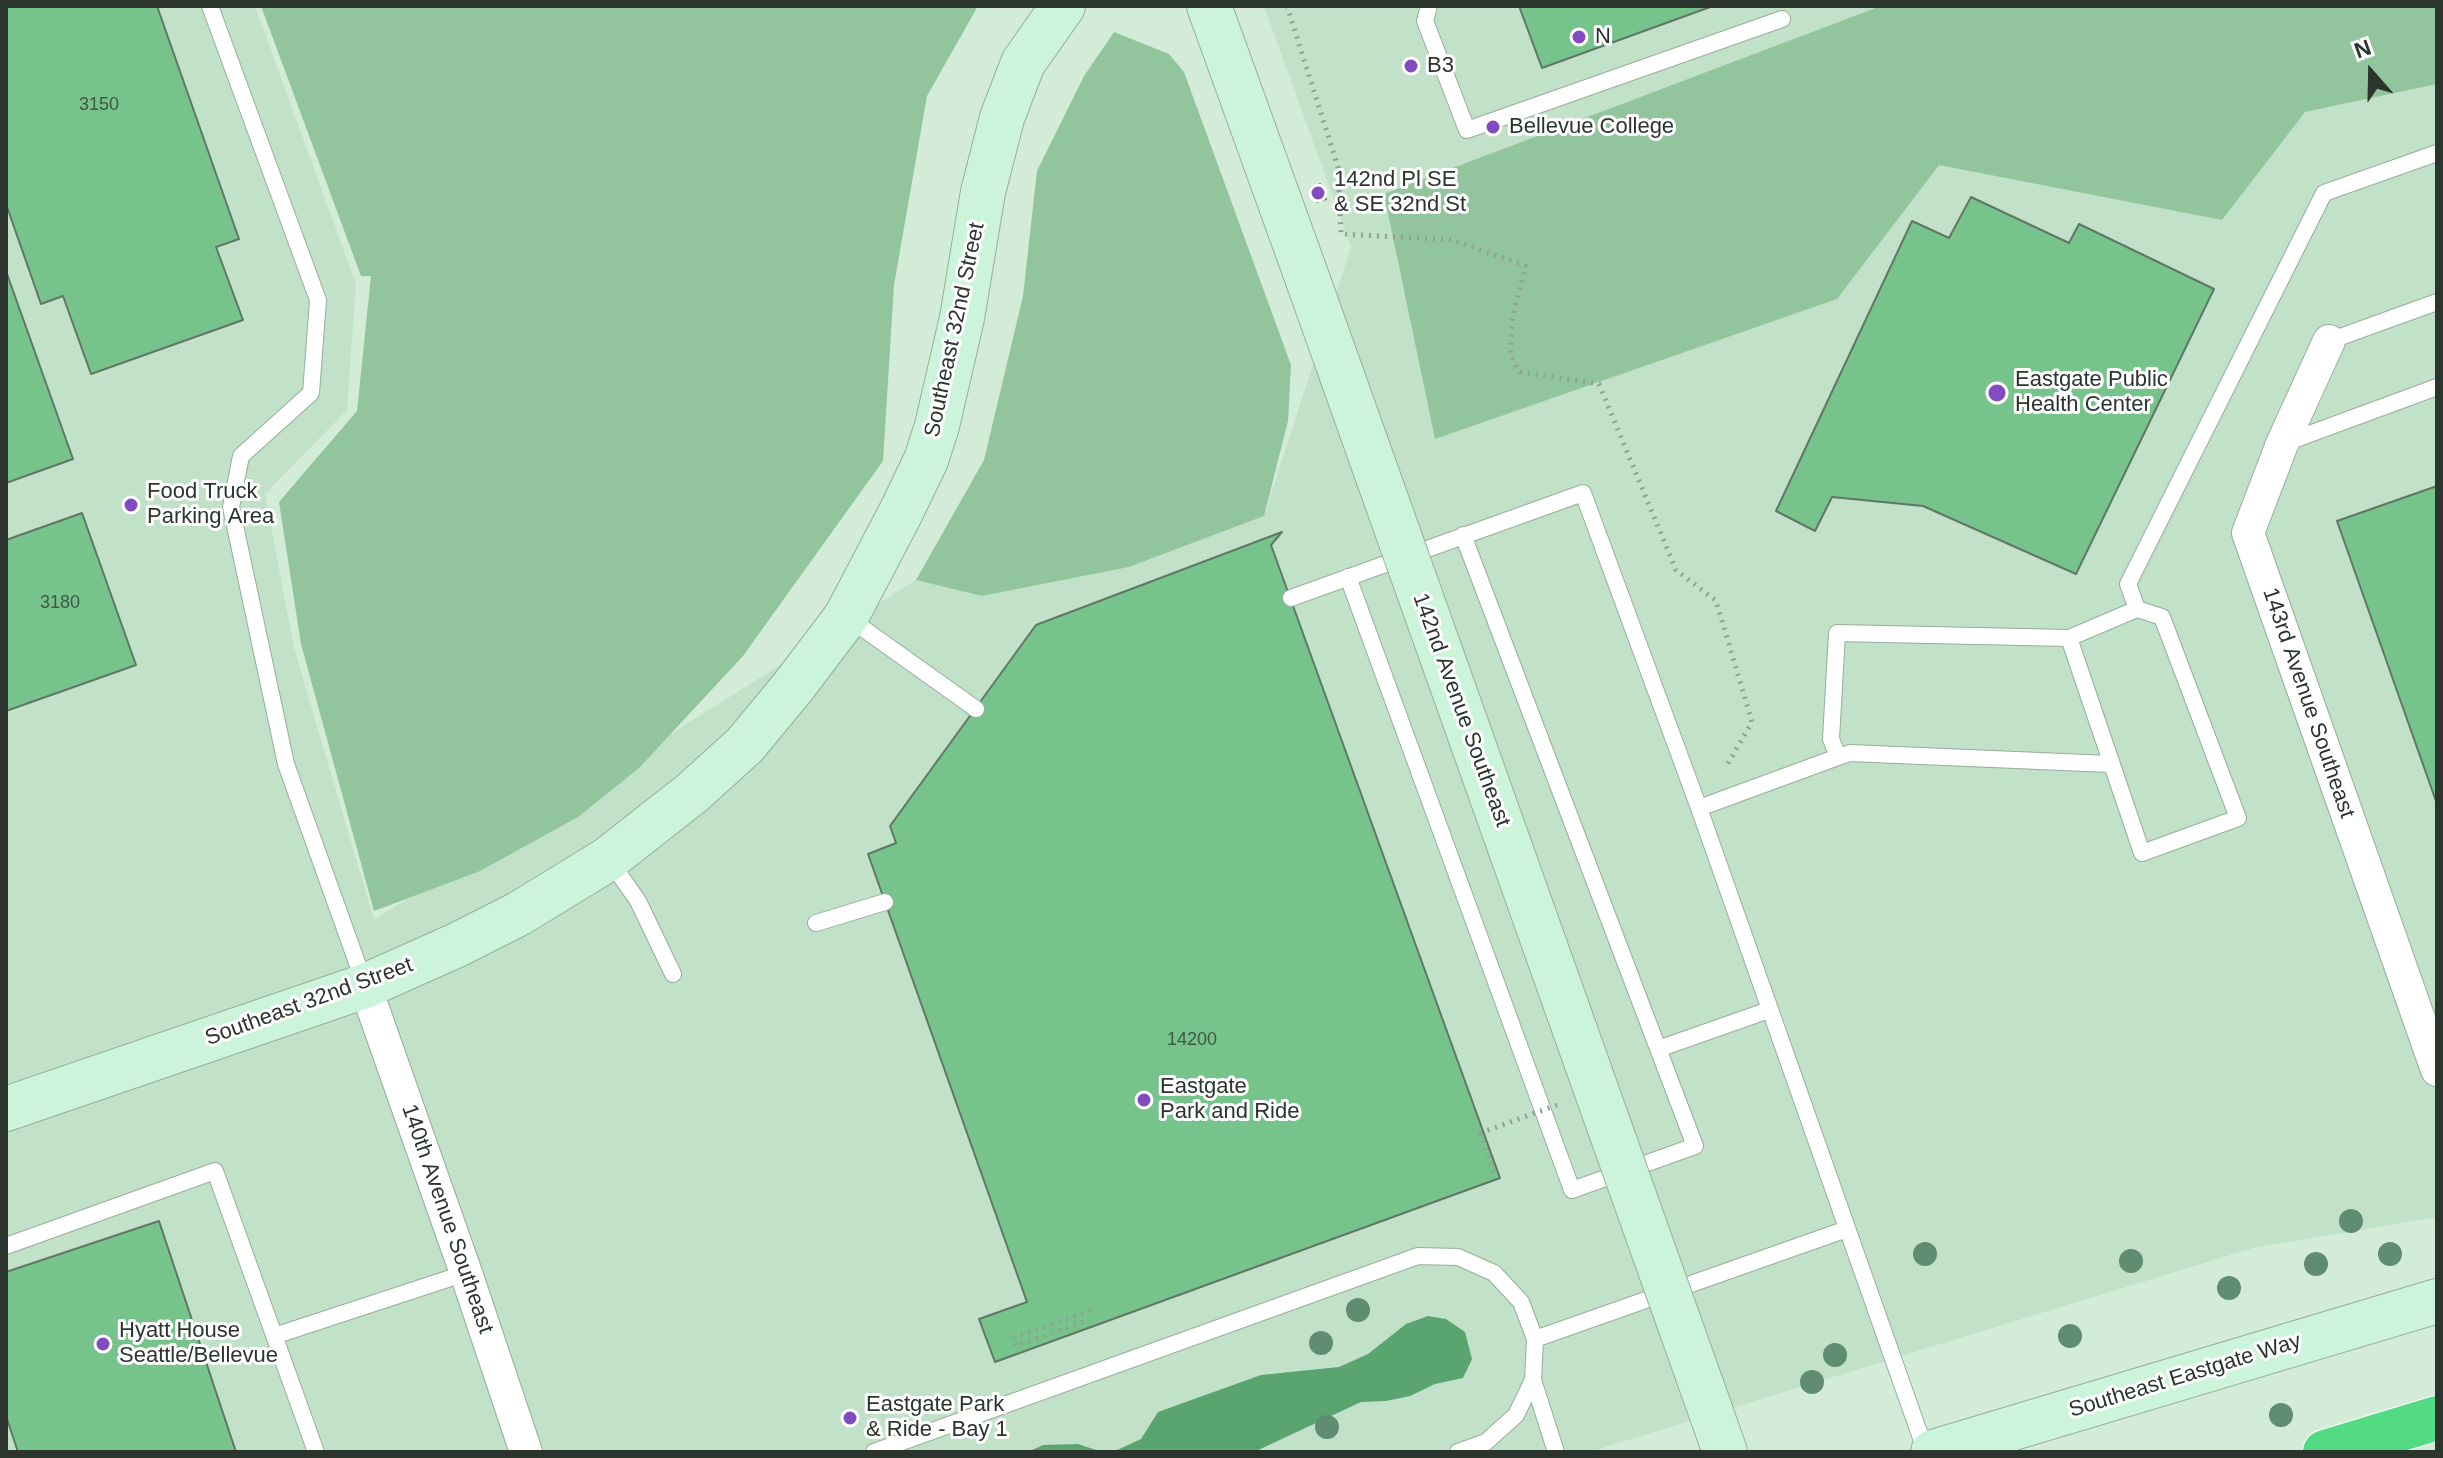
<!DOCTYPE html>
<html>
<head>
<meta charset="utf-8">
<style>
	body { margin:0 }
	#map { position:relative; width:2443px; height:1458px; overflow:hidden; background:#d3ecd8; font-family:Arial,sans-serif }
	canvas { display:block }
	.frame { position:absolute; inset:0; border:8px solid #2b352d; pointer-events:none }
	.north { position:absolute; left:2331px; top:32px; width:80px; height:80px; -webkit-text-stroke:6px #fff; paint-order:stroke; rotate:340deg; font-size:22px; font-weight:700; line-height:32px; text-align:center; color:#2b352d }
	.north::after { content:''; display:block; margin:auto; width:28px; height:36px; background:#2b352d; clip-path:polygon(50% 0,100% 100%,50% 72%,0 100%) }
</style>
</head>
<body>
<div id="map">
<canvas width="2443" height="1458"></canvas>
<div class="frame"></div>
<div class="north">N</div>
</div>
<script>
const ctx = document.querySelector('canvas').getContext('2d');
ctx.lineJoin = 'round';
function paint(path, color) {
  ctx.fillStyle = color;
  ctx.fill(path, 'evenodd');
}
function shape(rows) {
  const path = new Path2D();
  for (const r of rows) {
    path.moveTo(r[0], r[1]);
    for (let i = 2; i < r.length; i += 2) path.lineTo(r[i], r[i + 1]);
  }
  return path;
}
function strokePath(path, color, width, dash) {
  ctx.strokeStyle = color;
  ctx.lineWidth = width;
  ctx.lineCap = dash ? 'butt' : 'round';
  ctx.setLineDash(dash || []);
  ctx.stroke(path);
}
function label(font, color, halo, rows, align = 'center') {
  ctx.font = font + ' Arial,sans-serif';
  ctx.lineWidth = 6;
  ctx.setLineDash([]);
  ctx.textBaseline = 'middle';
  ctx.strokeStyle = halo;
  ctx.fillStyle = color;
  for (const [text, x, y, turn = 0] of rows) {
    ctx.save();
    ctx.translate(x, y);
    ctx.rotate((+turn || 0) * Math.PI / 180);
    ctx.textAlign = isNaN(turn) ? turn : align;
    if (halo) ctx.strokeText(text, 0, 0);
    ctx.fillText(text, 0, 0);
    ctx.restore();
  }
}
paint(shape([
	[6,6,255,6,356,284,347,410,265,494,294,648,374,920,916,580,982,596,1129,567,1264,516,1351,247,1264,6,2437,6,2437,1217,2253,1248,1589,1452,6,1452]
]), '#c2e1c9');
paint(shape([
	[261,6,978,6,927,96,894,285,883,461,743,656,639,768,578,817,480,871,374,911,301,644,279,502,357,411,371,276,361,276],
	[1881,6,2437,6,2437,84,2305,112,2222,220,1939,165,1837,299,1435,439,1384,194],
	[1114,32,1169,54,1184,72,1291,365,1288,421,1264,516,1129,567,982,596,916,580,984,460,1023,296,1037,171,1084,76]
]), '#92c59e');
paint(shape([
	[1428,1316,1446,1319,1465,1332,1472,1359,1463,1378,1435,1384,1410,1396,1386,1401,1361,1402,1254,1452,1113,1452,1141,1439,1158,1412,1261,1375,1339,1367,1368,1354,1406,1324],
	[1078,1444,1102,1452,1028,1452,1043,1445]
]), '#59a46f');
const building = shape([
	[6,6,157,6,239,239,216,247,243,320,91,374,63,296,41,304,6,204,6,6],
	[1519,6,1713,6,1542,68,1519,6],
	[1320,184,1326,199,1317,202,1311,188,1320,184],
	[1971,197,2069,243,2079,224,2214,289,2076,574,1923,506,1832,497,1815,531,1776,511,1912,221,1949,238,1971,197],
	[6,271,73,459,6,483,6,271],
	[2437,486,2437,804,2337,521,2437,486],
	[82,513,136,665,6,711,6,540,82,513],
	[1282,532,1271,545,1500,1178,995,1362,979,1319,1027,1302,868,854,896,843,890,826,1036,625,1282,532],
	[159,1221,236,1452,18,1452,6,1416,6,1272,159,1221]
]);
paint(building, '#77c38c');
strokePath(building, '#617766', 2);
const lane = shape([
	[210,6,318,300,311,393,241,456,231,507,286,764,365,985],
	[1429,6,1425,21,1467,130,1782,19],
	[2329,341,2437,302],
	[2285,443,2437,387],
	[1348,577,1572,1190,1695,1146,1463,535],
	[1291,598,1583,493,1699,808,1926,1452],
	[2137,609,2128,584,2324,193,2437,153],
	[847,617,976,709],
	[1838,757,1850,753,2110,764],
	[1699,808,1838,757,1831,739,1837,633,2069,638,2137,609,2162,617,2238,818,2142,853,2069,638],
	[610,861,638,901,673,974],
	[816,923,885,902],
	[1658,1049,1769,1010],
	[6,1246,215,1171,316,1452],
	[274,1336,466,1273],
	[1535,1339,1847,1229],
	[874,1452,1418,1256,1458,1257,1494,1273,1521,1302,1535,1339,1533,1380,1556,1452],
	[1458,1452,1486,1442,1516,1415,1533,1380]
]);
const street = shape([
	[2329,341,2282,444,2248,533,2437,1070],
	[365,986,466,1273,526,1452]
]);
const secondary = shape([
	[1209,6,1309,283],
	[6,1109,365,986,457,945,520,913,608,859,692,793,745,745,793,687,846,617,901,512,926,460,937,426,962,318,983,192,1002,118,1023,63,1063,6],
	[1712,1415,1725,1452],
	[1933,1452,2437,1301]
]);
const highway = shape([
	[2325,1452,2437,1418]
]);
strokePath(lane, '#96ae9b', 18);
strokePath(street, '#96ae9b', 34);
strokePath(secondary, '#96ae9b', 46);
strokePath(highway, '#fff', 46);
strokePath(shape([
	[1287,6,1338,167,1341,234,1453,240,1526,266,1513,315,1510,355,1520,372,1599,384,1676,570,1716,601,1752,722,1726,767],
	[1480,1133,1495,1175],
	[1083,1322,1016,1346,1013,1338,1093,1310]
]), '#8fa293', 5, [2, 6]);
strokePath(lane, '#fff', 16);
strokePath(street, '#fff', 32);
strokePath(secondary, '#cbf4da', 44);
strokePath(highway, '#53db83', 44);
const secondaryBridge = shape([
	[1309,283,1712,1415]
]);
strokePath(secondaryBridge, '#96ae9b', 46, []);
strokePath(shape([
	[1480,1133,1557,1105]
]), '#8fa293', 5, [2, 6]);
strokePath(secondaryBridge, '#cbf4da', 44);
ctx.fillStyle = '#608c71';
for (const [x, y] of [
	[2351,1221],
	[1925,1254],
	[2390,1254],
	[2131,1261],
	[2316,1264],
	[2229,1288],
	[1358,1310],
	[2070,1336],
	[1321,1343],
	[1835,1355],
	[1812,1382],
	[2281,1415],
	[1327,1427]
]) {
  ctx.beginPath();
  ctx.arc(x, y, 12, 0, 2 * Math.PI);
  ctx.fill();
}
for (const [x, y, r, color] of [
	[1579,37,8,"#824bc2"],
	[1411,66,8,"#824bc2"],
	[1493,127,8,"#824bc2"],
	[1318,193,8,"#824bc2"],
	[1997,393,10,"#824bc2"],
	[131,505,8,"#824bc2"],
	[1144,1100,8,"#824bc2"],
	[103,1344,8,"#824bc2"],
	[850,1418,8,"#824bc2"]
]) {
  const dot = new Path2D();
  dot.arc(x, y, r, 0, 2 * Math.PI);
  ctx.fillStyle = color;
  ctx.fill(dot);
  strokePath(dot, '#fff', 3);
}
label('18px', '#3e5845', null, [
	["3150",99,105],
	["3180",60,603],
	["14200",1192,1040]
]);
label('22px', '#2b352d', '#fff', [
	["N",1595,37],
	["B3",1427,66],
	["Bellevue College",1509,127],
	["142nd Pl SE",1334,180],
	["& SE 32nd St",1334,205],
	["Eastgate Public",2015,380],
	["Health Center",2015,405],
	["Food Truck",147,492],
	["Parking Area",147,517],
	["Eastgate",1160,1087],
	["Park and Ride",1160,1112],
	["Hyatt House",119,1331],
	["Seattle/Bellevue",119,1356],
	["Eastgate Park",866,1405],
	["& Ride - Bay 1",866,1430]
], 'left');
label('22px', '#2b352d', '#fff', [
	["Southeast 32nd Street",955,330,-78],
	["143rd Avenue Southeast",2308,703,71],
	["142nd Avenue Southeast",1461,710,70],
	["Southeast 32nd Street",309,1002,-20],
	["140th Avenue Southeast",447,1219,71],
	["Southeast Eastgate Way",2185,1376,-17]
]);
</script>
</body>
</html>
